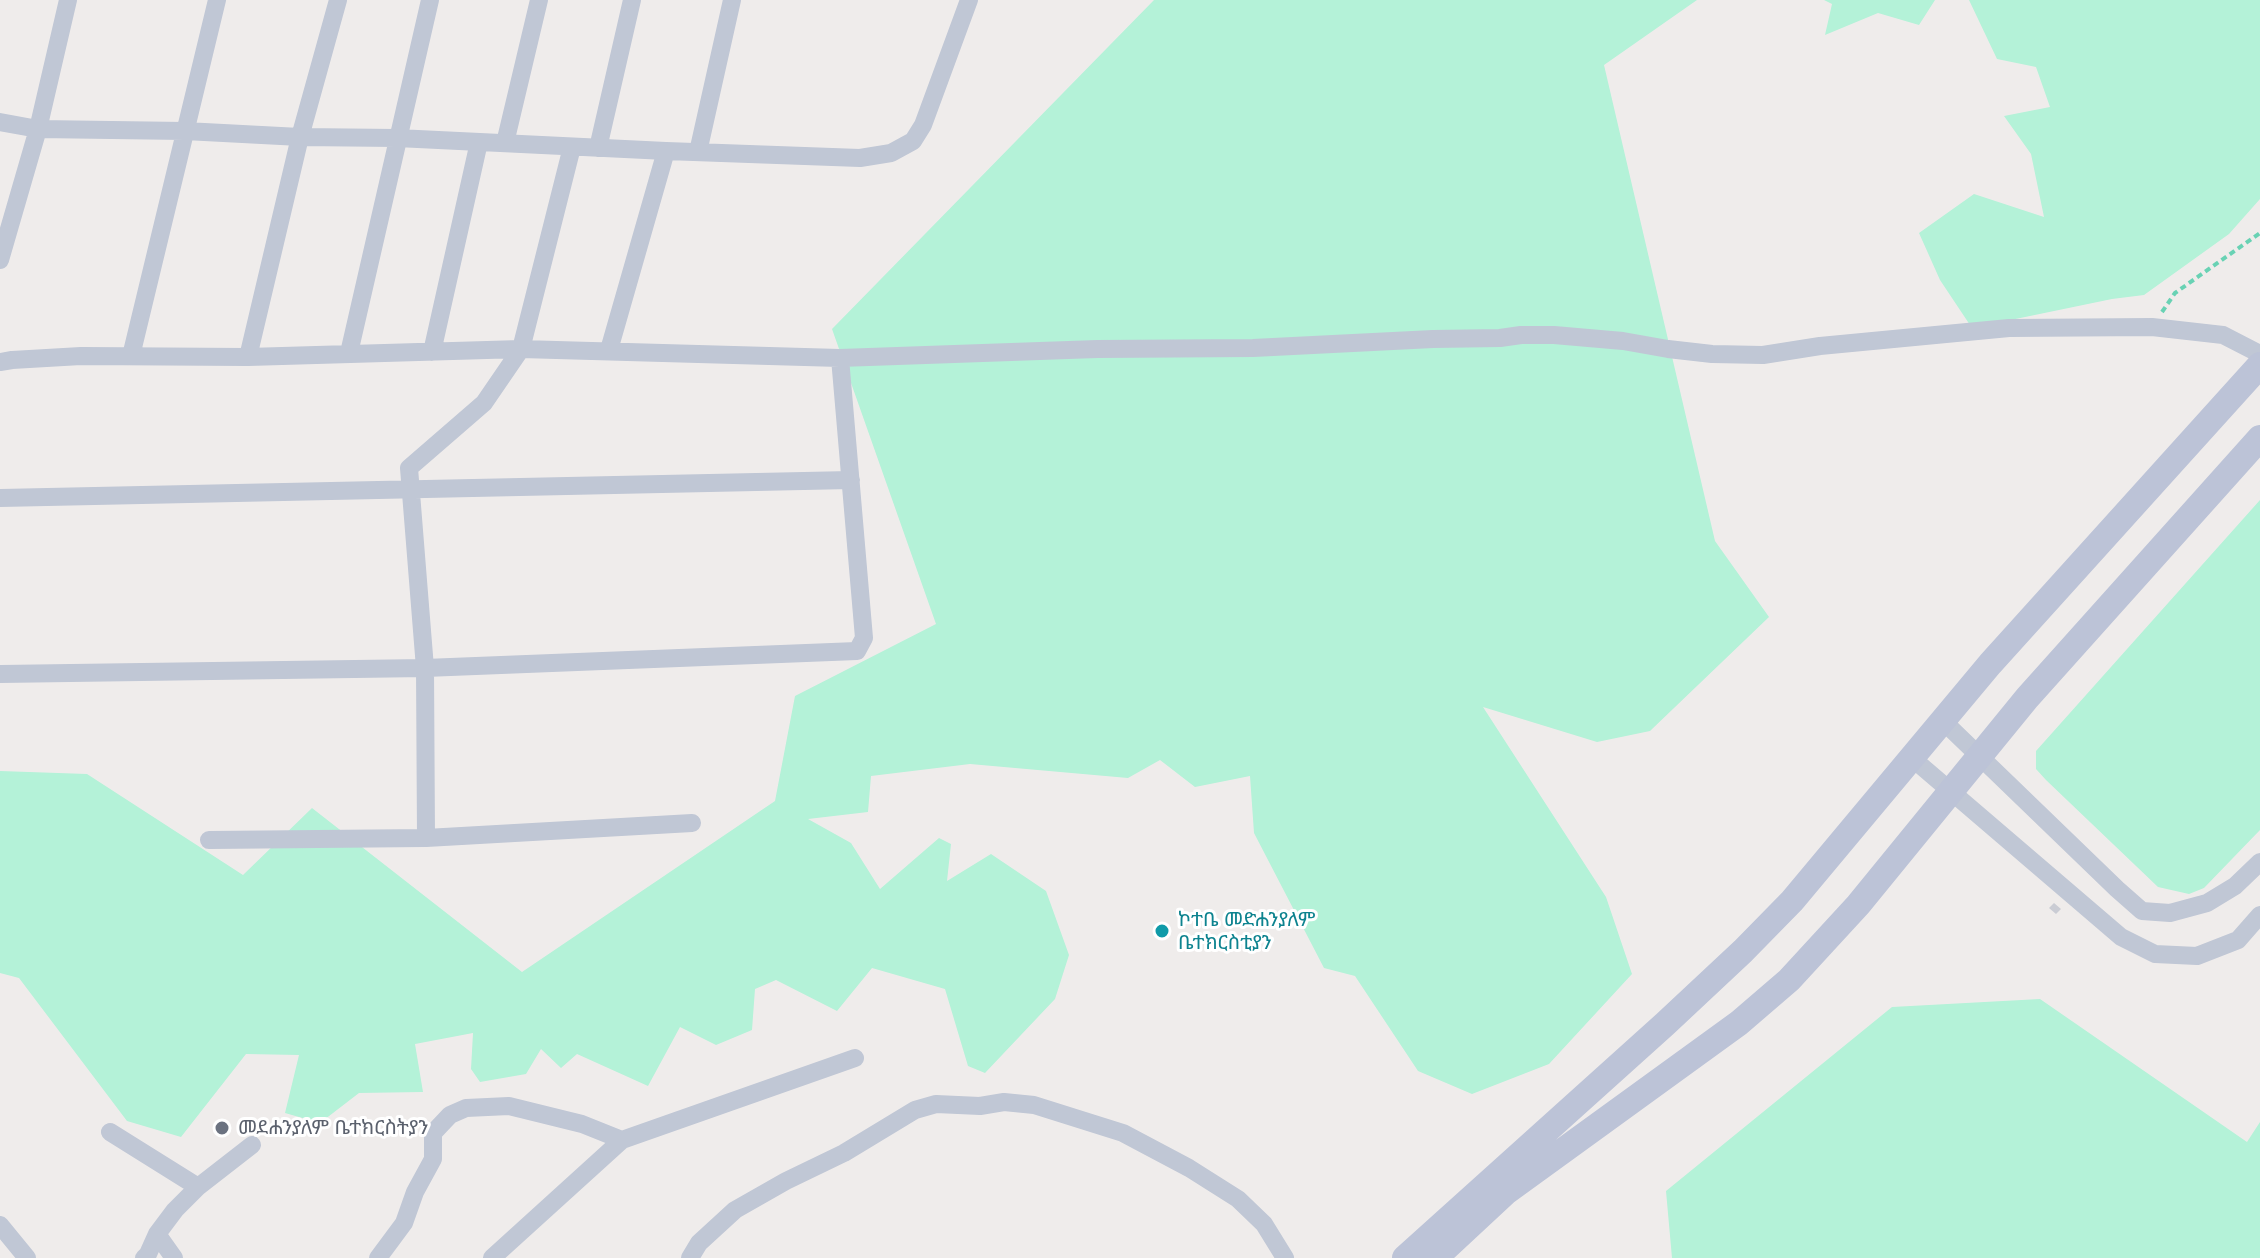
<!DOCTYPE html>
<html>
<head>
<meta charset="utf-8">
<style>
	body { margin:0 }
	canvas { display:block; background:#efeceb }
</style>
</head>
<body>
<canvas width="2260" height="1258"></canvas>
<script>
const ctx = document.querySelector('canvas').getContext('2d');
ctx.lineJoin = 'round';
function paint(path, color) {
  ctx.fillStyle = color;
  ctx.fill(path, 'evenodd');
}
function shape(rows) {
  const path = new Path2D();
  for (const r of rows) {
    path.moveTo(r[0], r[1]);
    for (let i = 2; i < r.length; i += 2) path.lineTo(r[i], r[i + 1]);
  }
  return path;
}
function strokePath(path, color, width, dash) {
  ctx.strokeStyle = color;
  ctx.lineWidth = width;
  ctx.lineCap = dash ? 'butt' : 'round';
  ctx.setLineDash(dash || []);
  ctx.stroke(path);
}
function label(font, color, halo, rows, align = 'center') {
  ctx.font = font + ' Inter,"Noto Sans Ethiopic",sans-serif';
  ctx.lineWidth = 6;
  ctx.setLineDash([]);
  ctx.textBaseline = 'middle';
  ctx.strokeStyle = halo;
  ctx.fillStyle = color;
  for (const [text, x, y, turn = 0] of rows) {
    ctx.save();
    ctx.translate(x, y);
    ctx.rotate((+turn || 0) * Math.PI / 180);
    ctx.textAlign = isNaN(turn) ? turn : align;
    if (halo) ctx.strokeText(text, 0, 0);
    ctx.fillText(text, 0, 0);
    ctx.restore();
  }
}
paint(shape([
	[1154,0,1697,0,1604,65,1715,541,1769,617,1650,731,1597,742,1483,707,1606,897,1632,974,1549,1064,1472,1094,1418,1071,1355,976,1324,968,1254,833,1250,776,1195,787,1160,760,1128,778,970,764,871,776,868,812,808,819,851,843,880,889,939,838,951,844,947,881,991,854,1046,891,1069,955,1055,999,985,1073,968,1066,945,989,872,968,837,1011,776,980,755,989,752,1030,716,1045,680,1027,648,1086,577,1054,561,1068,541,1049,526,1074,480,1082,471,1069,473,1033,415,1044,423,1092,359,1093,320,1123,285,1113,299,1055,246,1054,181,1137,127,1121,19,978,0,973,0,771,87,774,243,875,312,808,522,972,775,801,795,696,936,624,832,329],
	[1824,0,1935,0,1919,25,1878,13,1825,35,1832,4],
	[1969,0,2260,0,2260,199,2229,234,2144,295,2112,299,1972,328,1940,280,1919,233,1974,194,2044,217,2031,154,2004,116,2050,107,2036,67,1997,59],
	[2260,500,2260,830,2204,888,2189,894,2158,887,2046,780,2036,769,2036,751],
	[2040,999,2247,1142,2260,1122,2260,1258,1672,1258,1666,1191,1892,1007]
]), '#b4f2d8');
paint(shape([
	[2054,903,2061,909,2056,914,2049,908]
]), '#caccd4');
strokePath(shape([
	[2162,312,2175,293,2260,233]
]), '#69d2b4', 4, [6, 4]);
strokePath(shape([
	[0,122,38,129,185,131,300,137,397,138,666,151,860,158,891,153,913,141,923,125,969,0],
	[505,143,539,0],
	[598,148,632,0],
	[698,152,732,0],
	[0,260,38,129,68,0],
	[609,350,666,151],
	[432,352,479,142],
	[349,353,430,0],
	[131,356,217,0],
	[248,357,300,137,338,0],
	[0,362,12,360,81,356,248,357,521,349,840,358,1097,349,1253,348,1433,339,1500,338,1521,335,1554,335,1623,341,1668,349,1712,354,1763,355,1820,346,2009,328,2152,327,2223,335,2260,354],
	[0,498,851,480],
	[0,674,425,668,857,651,864,638,840,358],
	[1942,720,2117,889,2142,911,2170,913,2207,903,2235,886,2260,862],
	[1912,758,2121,937,2155,954,2197,956,2238,940,2260,915],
	[426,838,425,668,409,468,484,403,521,349,572,147],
	[209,840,426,838,692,823],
	[110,1132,198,1187],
	[0,1225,27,1258],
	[157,1234,174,1258],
	[144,1258,148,1254,157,1234,175,1210,198,1187,252,1145],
	[378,1258,404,1223,415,1192,433,1159,433,1133,450,1115,466,1108,509,1106,582,1124,622,1140],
	[492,1258,622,1140,855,1058],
	[690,1258,699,1243,735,1210,786,1181,844,1153,915,1110,936,1104,980,1106,1004,1102,1034,1105,1123,1133,1189,1168,1238,1199,1264,1224,1285,1258]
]), '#c0c7d5', 18);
strokePath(shape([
	[1405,1258,1665,1024,1743,951,1792,901,1990,664,2260,365],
	[1435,1258,1506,1192,1739,1023,1789,980,1858,905,2027,698,2260,438]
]), '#bcc3d7', 26);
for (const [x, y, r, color] of [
	[1162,931,8,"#0f9aa8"],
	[222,1128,8,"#6b7280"]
]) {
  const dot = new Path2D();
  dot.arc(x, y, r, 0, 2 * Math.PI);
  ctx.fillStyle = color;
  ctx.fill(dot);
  strokePath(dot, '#fff', 3);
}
label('20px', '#0d838f', '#fff', [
	["ኮተቤ መድሐንያለም",1178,920],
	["ቤተክርስቲያን",1178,943]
], 'left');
label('20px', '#5b616d', '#fff', [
	["መደሐንያለም ቤተክርስትያን",238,1128]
], 'left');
</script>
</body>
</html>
